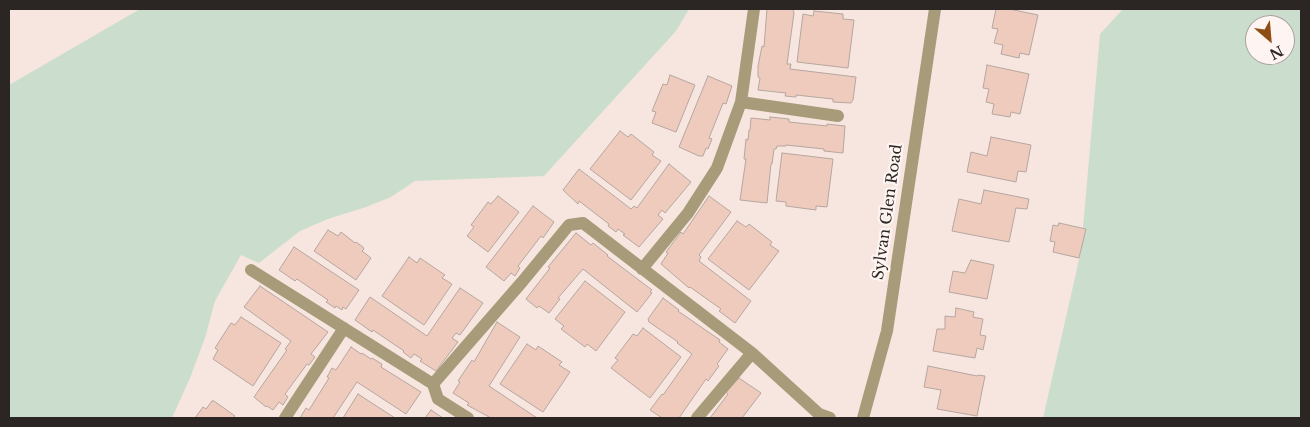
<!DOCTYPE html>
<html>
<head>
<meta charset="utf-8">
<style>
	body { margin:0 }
	#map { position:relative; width:1310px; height:427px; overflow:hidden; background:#f6e6df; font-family:"Libre Baskerville",serif }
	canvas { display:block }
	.frame { position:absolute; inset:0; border:10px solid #2b2523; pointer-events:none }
	.north { position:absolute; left:1245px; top:15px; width:50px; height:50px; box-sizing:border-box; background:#fef4f1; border:1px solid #aaa19f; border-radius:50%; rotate:153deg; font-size:14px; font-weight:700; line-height:20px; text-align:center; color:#2b2523 }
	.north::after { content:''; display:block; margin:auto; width:18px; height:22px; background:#8d4e15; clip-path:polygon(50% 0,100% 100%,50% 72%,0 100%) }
</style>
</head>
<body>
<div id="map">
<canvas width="1310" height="427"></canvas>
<div class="frame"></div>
<div class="north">N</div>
</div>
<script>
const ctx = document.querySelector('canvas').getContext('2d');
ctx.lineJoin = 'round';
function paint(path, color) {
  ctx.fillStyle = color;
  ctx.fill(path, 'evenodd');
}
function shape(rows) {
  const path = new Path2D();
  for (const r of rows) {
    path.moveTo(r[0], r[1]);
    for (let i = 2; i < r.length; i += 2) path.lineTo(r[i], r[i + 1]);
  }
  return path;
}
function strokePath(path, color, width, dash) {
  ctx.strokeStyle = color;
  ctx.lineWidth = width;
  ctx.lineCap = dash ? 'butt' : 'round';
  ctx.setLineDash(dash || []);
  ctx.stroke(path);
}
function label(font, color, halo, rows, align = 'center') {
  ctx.font = font + ' "Libre Baskerville",serif';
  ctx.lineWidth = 4.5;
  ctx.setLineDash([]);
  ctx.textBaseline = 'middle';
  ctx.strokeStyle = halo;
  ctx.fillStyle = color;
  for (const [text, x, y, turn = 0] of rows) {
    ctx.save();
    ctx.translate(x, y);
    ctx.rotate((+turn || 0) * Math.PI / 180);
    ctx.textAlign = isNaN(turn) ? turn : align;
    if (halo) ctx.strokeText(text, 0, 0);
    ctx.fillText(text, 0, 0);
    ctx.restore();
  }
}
paint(shape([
	[140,9,689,9,676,31,544,176,415,181,391,197,366,207,328,219,300,231,259,263,241,255,215,301,205,338,190,378,172,418,9,418,9,85],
	[1123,9,1301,9,1301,418,1043,418,1081,251,1100,34],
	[1255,25,1285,25,1285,55,1255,55]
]), '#cbdecd');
const building = shape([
	[767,9,793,9,794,13,787,64,791,64,790,69,856,77,853,100,851,103,833,102,833,99,796,95,796,97,785,96,786,93,758,90,760,78,758,77,758,66,762,46,764,47,767,9],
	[996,9,1009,9,1038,15,1029,55,1020,53,1019,58,1001,54,1003,45,994,43,998,29,992,28,996,9],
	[814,11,843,14,843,19,854,20,848,68,797,62,803,14,813,16,814,11],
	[987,65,1029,74,1020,114,1011,112,1010,117,992,114,994,104,986,102,989,89,983,88,987,65],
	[670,75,695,85,676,132,652,123,656,112,652,111,663,84,667,85,670,75],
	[708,76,732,86,726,104,723,103,709,138,712,139,708,149,706,148,703,156,699,156,679,147,708,76],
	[770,117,789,119,789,122,827,126,827,124,845,126,843,153,824,151,824,149,786,145,786,146,777,146,776,149,774,149,772,164,771,164,767,203,740,200,746,159,744,159,746,139,748,140,749,130,750,130,751,118,770,120,770,117],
	[620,131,628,137,631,134,654,152,652,155,661,161,631,200,590,169,620,131],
	[991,137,1031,145,1026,172,1018,171,1016,182,967,172,971,152,987,156,991,137],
	[782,153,833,159,827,207,816,206,816,210,786,206,786,202,776,201,782,153],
	[669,164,691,182,665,213,662,210,658,215,663,219,639,247,623,235,625,234,618,229,616,232,608,226,609,224,579,201,578,204,563,190,579,169,631,209,634,206,637,208,669,164],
	[984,190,1029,199,1027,209,1016,208,1009,242,952,231,959,199,981,204,984,190],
	[498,196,519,212,488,252,467,236,474,227,471,225,488,202,491,204,498,196],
	[709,196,731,212,699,255,701,257,699,261,751,301,735,323,719,311,721,309,690,287,689,288,661,264,668,253,666,252,681,232,683,234,709,196],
	[533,206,554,222,543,238,541,236,518,266,520,268,515,276,511,273,504,281,486,267,533,206],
	[737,221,746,227,749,224,772,242,770,245,779,251,749,290,708,259,737,221],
	[1059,223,1086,229,1079,258,1053,252,1055,242,1050,241,1053,225,1058,226,1059,223],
	[328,230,338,236,341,232,355,243,356,242,363,247,364,249,362,251,371,258,356,280,314,251,328,230],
	[576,233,591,245,593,243,608,255,607,256,652,290,650,292,652,293,637,312,583,269,558,298,560,299,549,313,539,306,537,308,526,299,550,268,548,267,576,233],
	[294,247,359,290,346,309,343,307,342,310,336,306,335,308,326,302,328,300,297,279,295,281,279,270,294,247],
	[409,257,417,263,420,258,445,275,442,278,452,284,424,325,382,296,409,257],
	[971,260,994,265,987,299,949,292,953,271,965,273,971,260],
	[585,281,625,312,596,351,587,344,585,347,561,329,564,326,555,319,585,281],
	[260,286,328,332,311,354,315,357,309,365,307,364,285,394,288,397,283,405,279,402,273,410,267,406,266,407,254,397,287,350,285,349,291,341,244,307,260,286],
	[460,288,483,303,460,335,456,333,452,338,458,342,436,371,420,361,422,359,414,354,411,358,403,352,404,351,373,330,372,332,355,320,370,297,427,336,460,288],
	[663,298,679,310,678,311,720,340,719,342,728,349,717,364,719,366,708,381,706,379,679,418,662,418,650,410,662,394,663,395,692,354,677,343,678,342,649,322,648,319,663,298],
	[956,308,974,312,973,317,983,319,980,335,986,336,983,350,977,348,975,358,933,351,937,329,945,329,945,316,955,317,956,308],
	[241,317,281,343,253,386,213,359,218,350,215,348,231,323,235,325,241,317],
	[497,322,520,337,489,386,537,418,491,418,467,405,469,403,453,393,460,382,458,381,472,360,474,362,497,322],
	[643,328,681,357,650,398,611,368,618,360,615,358,633,334,637,336,643,328],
	[527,344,536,350,538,346,562,362,559,365,570,372,543,412,500,384,527,344],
	[351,347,361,354,362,353,371,359,372,358,382,364,381,367,421,392,406,414,357,382,333,418,300,418,306,408,309,410,329,378,327,377,332,368,336,370,351,347],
	[928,366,977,376,978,375,985,376,977,416,937,409,941,390,924,387,928,366],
	[739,378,761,393,742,418,710,418,728,394,726,392,739,378],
	[358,394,395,418,343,418,358,394],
	[212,401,214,401,235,416,233,418,195,418,203,407,206,409,212,401],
	[431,410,443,418,425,418,431,410]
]);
paint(building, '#efcbbd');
strokePath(building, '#b5a6a0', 1);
strokePath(shape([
	[741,102,838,116],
	[642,269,688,213,717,168,741,102,754,9],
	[251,270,433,384,522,282,569,225,583,223,752,353,819,414,830,418],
	[433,384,438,399,468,418],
	[285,418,344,328],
	[697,418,752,353],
	[863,418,887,331,935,9]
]), '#a79b7a', 12);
label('15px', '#2b2523', '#fef4f1', [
	["Sylvan Glen Road",888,212,-82]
]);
</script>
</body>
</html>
